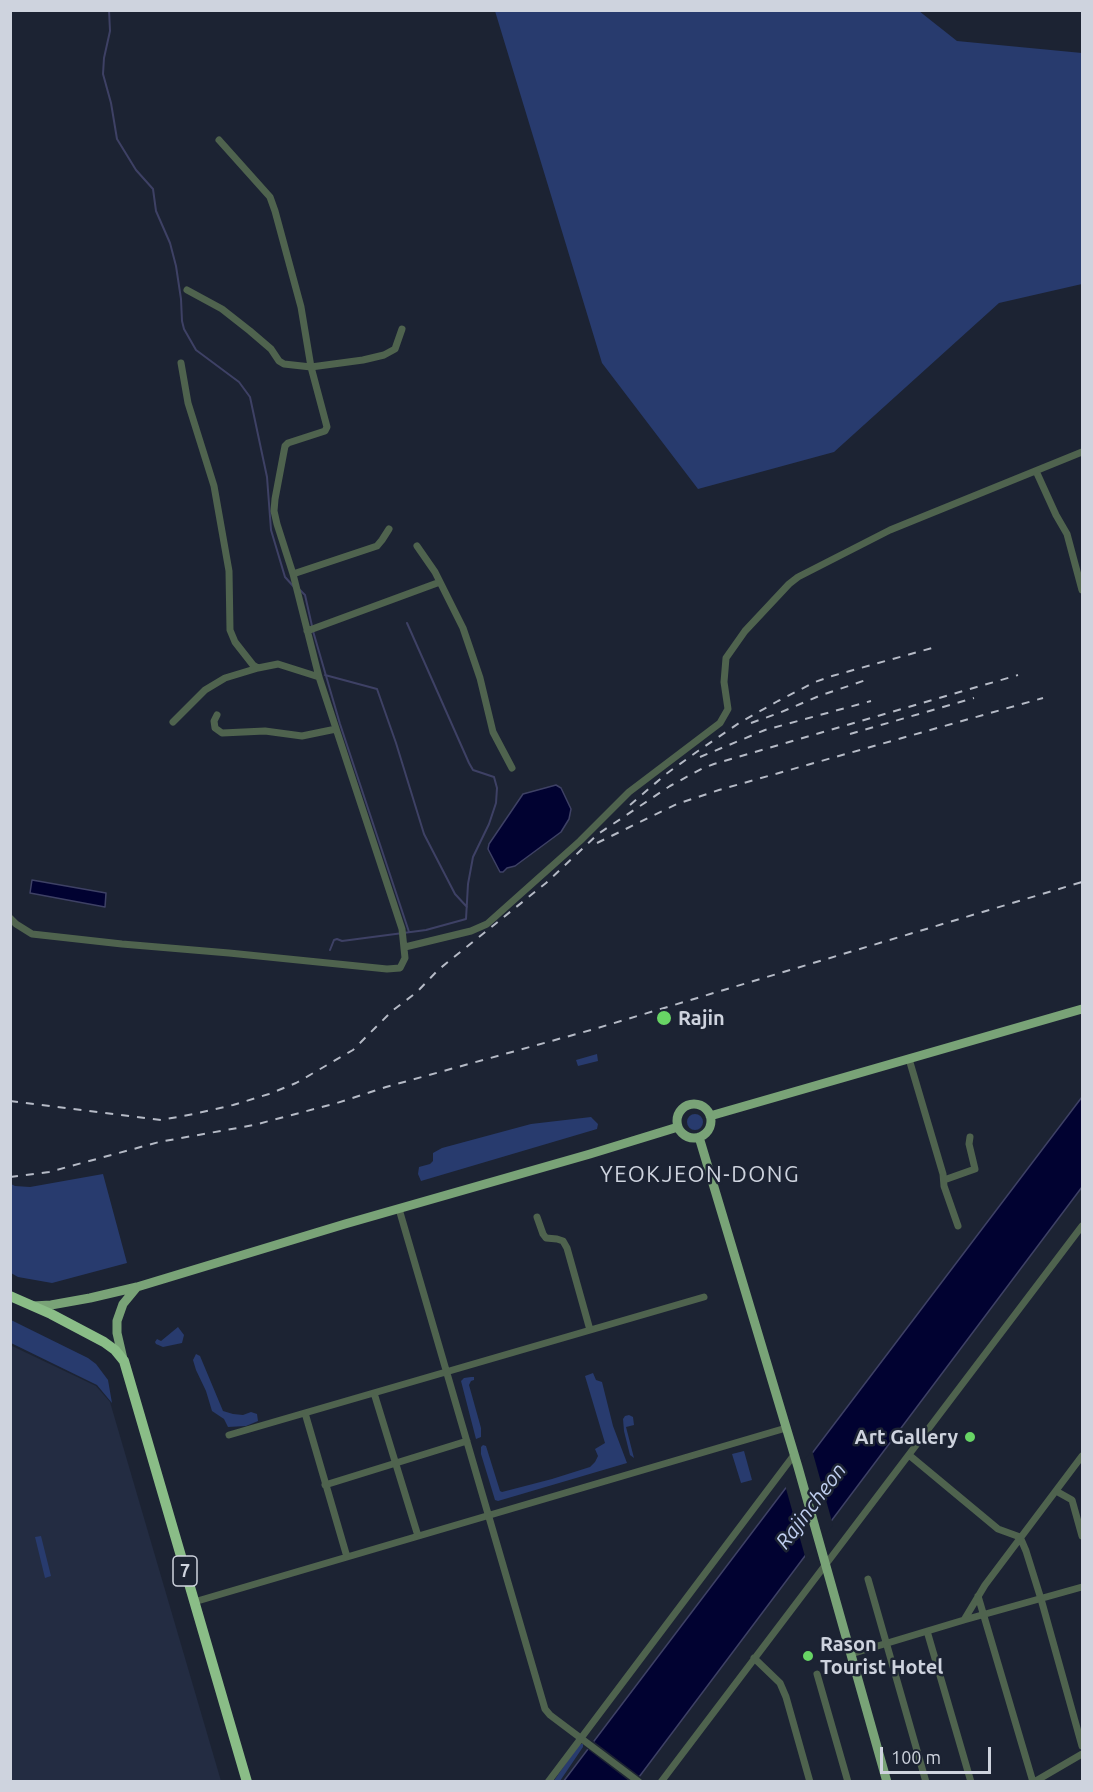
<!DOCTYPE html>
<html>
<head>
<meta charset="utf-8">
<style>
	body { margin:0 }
	#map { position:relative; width:1093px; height:1792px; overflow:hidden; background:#1c2333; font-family:Ubuntu,sans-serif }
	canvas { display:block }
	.frame { position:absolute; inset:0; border:12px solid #ced3de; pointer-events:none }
	.scale { position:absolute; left:880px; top:1747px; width:111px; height:27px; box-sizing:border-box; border:3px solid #ced3de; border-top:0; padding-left:8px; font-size:18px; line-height:21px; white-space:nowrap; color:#ced3de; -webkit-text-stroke:4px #1c2333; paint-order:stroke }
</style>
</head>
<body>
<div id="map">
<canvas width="1093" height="1792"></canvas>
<div class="frame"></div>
<div class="scale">100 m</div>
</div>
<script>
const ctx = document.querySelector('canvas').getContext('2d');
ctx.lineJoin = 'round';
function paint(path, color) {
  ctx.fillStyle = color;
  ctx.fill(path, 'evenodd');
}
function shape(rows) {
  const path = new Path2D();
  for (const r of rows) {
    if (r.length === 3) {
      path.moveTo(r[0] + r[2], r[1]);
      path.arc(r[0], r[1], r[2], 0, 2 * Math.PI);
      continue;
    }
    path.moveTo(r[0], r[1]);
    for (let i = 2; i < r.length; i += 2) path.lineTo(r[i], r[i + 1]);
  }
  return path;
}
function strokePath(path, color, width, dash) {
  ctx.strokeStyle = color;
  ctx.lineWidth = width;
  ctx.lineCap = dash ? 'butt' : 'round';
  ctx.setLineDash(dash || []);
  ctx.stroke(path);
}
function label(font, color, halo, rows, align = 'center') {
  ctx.font = font + ' Ubuntu,sans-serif';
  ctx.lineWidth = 5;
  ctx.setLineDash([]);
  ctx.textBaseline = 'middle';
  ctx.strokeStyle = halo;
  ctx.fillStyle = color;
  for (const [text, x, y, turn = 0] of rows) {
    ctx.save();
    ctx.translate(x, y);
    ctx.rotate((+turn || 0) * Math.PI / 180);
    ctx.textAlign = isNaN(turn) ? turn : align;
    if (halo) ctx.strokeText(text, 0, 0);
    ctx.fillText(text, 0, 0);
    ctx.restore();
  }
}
paint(shape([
	[10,1345,96,1386,110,1402,221,1781,11,1781]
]), '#232c42');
paint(shape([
	[495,11,919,11,957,41,1082,53,1082,284,999,303,834,452,698,489,602,363],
	[597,1054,598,1061,578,1066,576,1060],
	[695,1122,8],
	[591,1117,598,1124,597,1129,421,1181,418,1174,419,1167,430,1164,433,1161,433,1153,442,1148,531,1124],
	[103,1174,127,1263,52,1283,18,1277,11,1273,11,1184,15,1186,30,1187],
	[11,1320,88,1358,96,1364,108,1380,112,1403,97,1385,11,1343],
	[178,1327,184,1335,182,1343,163,1347,156,1344,155,1342,157,1339,161,1341],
	[196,1354,200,1356,223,1411,233,1414,243,1415,251,1412,257,1414,258,1421,246,1426,228,1427,224,1419,212,1411,206,1391,196,1370,193,1360],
	[593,1373,596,1380,602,1382,613,1426,627,1463,498,1501,495,1500,481,1454,481,1447,483,1445,486,1446,500,1491,502,1492,552,1479,590,1467,595,1462,598,1456,595,1449,605,1443,585,1376],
	[471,1377,474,1377,474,1380,471,1381,469,1385,481,1428,481,1437,476,1439,461,1381,464,1378],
	[629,1415,633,1417,634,1425,626,1427,634,1458,630,1455,624,1431,623,1419,625,1416],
	[744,1451,752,1480,741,1483,732,1454],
	[41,1536,51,1576,45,1578,35,1537],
	[581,1744,583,1744,583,1747,560,1781,553,1782,578,1746]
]), '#283b6e');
const water = shape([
	[556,785,561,788,571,809,569,819,561,832,515,866,507,868,503,872,500,872,488,849,489,844,523,794,556,785],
	[32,880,106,893,105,907,30,893,32,880],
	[1082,1097,1082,1187,636,1781,563,1782,1082,1097]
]);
paint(water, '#010231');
strokePath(water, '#3e4165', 1.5);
paint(shape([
	[812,1450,833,1525,806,1560,785,1485],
	[592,1740,642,1778,639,1781,629,1781,586,1748]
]), '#1c2333');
strokePath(shape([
	[109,10,110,31,104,58,103,74,111,103,117,139,136,170,153,189,156,211,170,243,176,266,181,299,182,321,184,329,196,350,239,382,250,397,267,477,271,530,285,577,294,587],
	[300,590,305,595,312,626],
	[313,631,340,724,409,932],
	[325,675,377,689,396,743,424,834,455,894,467,907],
	[330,950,334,940,337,939,342,941,426,930,466,919,468,884,473,857,489,824,496,803,497,788,494,777,473,770,469,763,407,623]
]), '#3e4165', 2);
strokePath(shape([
	[187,290,222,309,250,331,271,349,279,361,284,364,311,367,363,360,384,355,395,349,402,329],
	[181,363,188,403,214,486,229,571,230,630,235,642,253,665,258,668,278,664,319,677],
	[1036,471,1056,515,1067,534,1082,590],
	[417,546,435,572,463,628,480,678,493,732,512,768],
	[293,574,377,546,382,540,389,529],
	[307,631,440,582],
	[217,715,214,721,215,728,222,733,265,731,302,736,336,729],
	[173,722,205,690,225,678,258,668],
	[10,918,16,924,32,934,122,944,229,953,387,969,400,968,405,958,402,929,319,677,293,574,277,524,274,511,275,499,285,446,288,443,325,431,327,427,311,367,301,307,275,211,270,197,219,140],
	[405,947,471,931,487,924,580,841,629,792,720,723,728,709,724,682,726,658,745,631,789,584,798,577,890,530,1082,452],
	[909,1059,943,1174,944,1186,958,1226],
	[944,1180,975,1169,969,1144,970,1137],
	[399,1209,545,1709,550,1715,639,1782],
	[537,1217,543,1234,546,1238,557,1239,563,1241,567,1248,590,1330],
	[374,1393,418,1536],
	[305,1413,347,1557],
	[229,1435,704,1297],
	[909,1455,998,1529,1020,1537,1026,1551,1041,1599,1082,1746],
	[325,1485,467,1441],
	[1056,1491,1072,1500,1082,1536],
	[868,1579,926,1782],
	[978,1596,1033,1782],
	[194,1602,786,1428],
	[964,1620,1082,1587],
	[927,1631,971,1782],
	[851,1654,964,1620,985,1585,1082,1456],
	[754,1658,780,1683,786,1697,810,1782],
	[817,1674,848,1782],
	[548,1782,794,1455],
	[661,1782,1082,1226],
	[1034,1782,1082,1754]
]), '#4f634e', 7);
strokePath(shape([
	[694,1121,17],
	[710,1116,1082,1009],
	[699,1137,798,1467,887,1782],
	[33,1306,51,1305,90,1298,137,1287,345,1224,590,1154,678,1127],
	[123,1359,117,1333,117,1321,123,1304,137,1287]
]), '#79a377', 9);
strokePath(shape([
	[10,1296,51,1314,104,1342,115,1350,124,1361,247,1782]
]), '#8abd87', 10);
strokePath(shape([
	[751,723,779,713,819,696,866,680],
	[850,734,974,698],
	[700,757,765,730,871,701],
	[630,805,666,774,698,751,739,723,778,701,815,682,832,676,932,648],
	[597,843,677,804,719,790,1043,698],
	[10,1101,161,1120,194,1114,233,1105,269,1094,296,1083,353,1050,392,1011,417,992,438,970,546,883,598,834,670,786,703,768,714,764,1018,675],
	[10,1177,49,1172,159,1142,254,1125,337,1103,386,1087,591,1030,1082,882]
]), '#b5bac6', 2, [8, 8]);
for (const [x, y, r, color] of [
	[664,1018,8,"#68d465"],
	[970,1437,6,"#68d465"],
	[808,1656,6,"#68d465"]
]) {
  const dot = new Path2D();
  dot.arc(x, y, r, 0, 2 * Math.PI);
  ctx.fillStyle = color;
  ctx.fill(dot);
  strokePath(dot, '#1c2333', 2);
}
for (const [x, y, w] of [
	[185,1571,24]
]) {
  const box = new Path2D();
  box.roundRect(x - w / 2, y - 15, w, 30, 4.5);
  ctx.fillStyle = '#1c2333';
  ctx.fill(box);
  strokePath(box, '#ced3de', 1.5);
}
label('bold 18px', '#ced3de', null, [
	["7",185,1571]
]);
label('bold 20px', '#ced3de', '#1c2333', [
	["Rajin",678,1018],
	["Art Gallery",958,1437,"right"],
	["Rason",820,1644],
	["Tourist Hotel",820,1667]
], 'left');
label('italic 21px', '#bfceef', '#1c2333', [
	["Rajincheon",811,1506,-53]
]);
ctx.letterSpacing = '1.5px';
label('22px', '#ced3de', '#1c2333', [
	["YEOKJEON-DONG",700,1175]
]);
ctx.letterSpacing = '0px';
</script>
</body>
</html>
